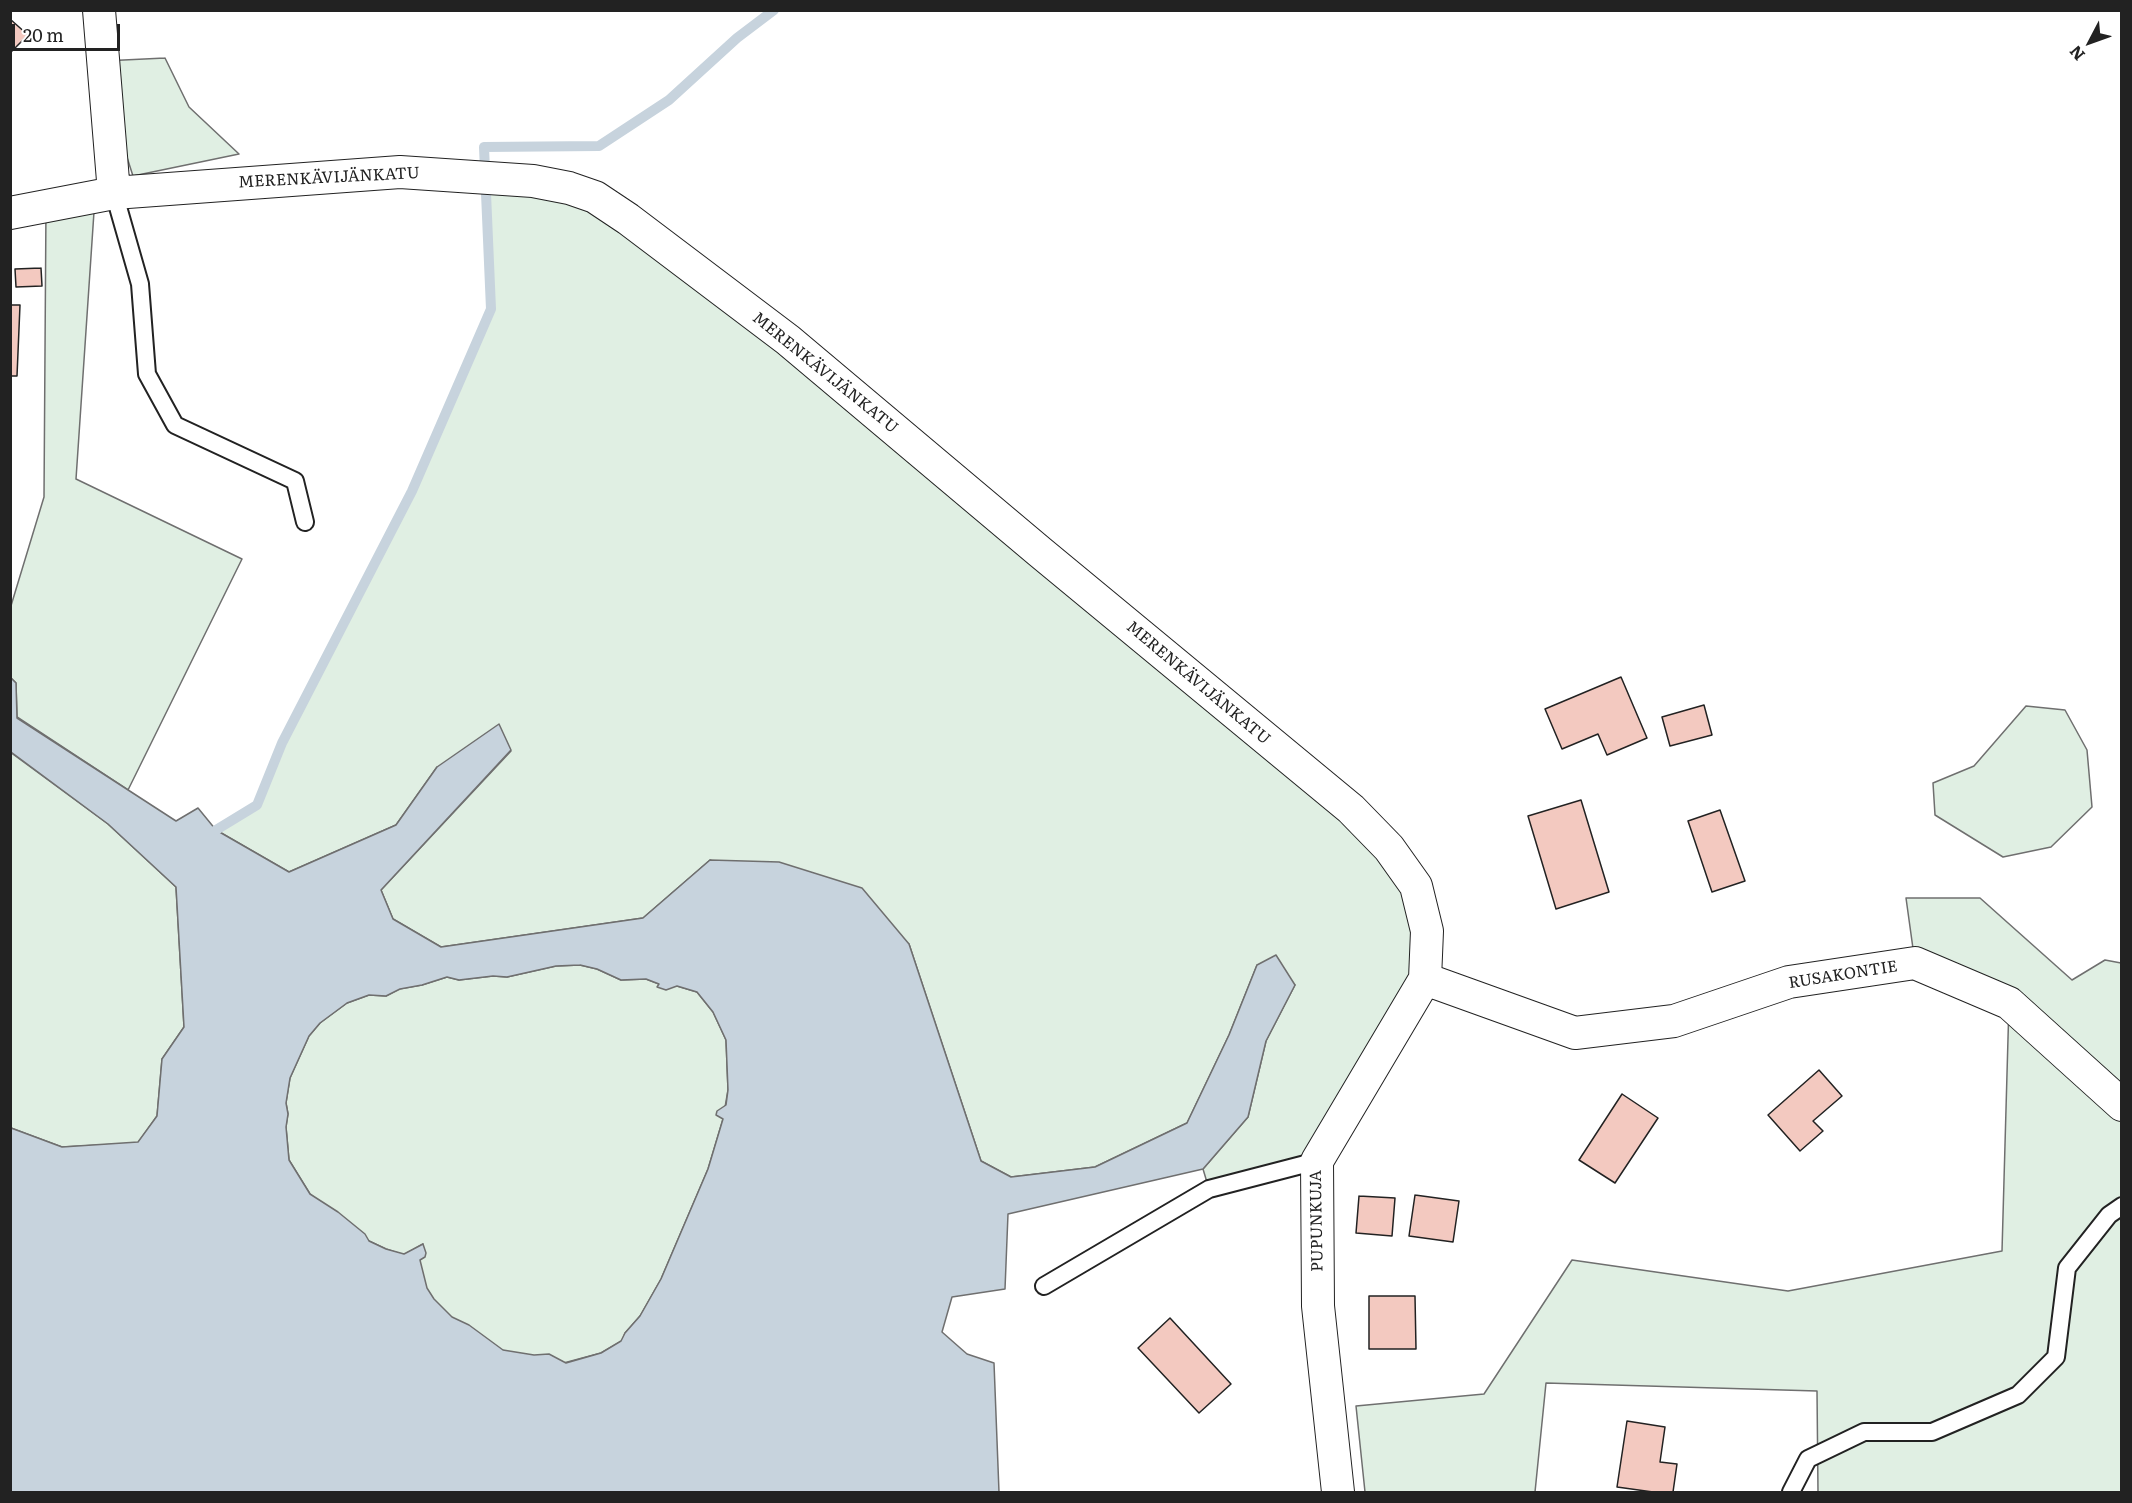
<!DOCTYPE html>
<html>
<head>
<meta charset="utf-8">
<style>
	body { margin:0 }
	#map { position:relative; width:2132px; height:1503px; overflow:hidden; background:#fff; font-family:Literata,serif }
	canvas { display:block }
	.frame { position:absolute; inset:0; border:12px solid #222; pointer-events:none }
	.north { position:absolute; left:2060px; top:12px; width:60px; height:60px; -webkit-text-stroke:4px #fff; paint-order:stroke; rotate:229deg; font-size:16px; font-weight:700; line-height:24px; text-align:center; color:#222 }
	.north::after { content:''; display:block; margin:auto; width:21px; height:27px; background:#222; clip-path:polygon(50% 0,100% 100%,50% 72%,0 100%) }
	.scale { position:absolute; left:12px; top:24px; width:108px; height:27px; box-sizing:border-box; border:3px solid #222; border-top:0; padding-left:8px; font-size:18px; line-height:21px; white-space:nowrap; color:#222; -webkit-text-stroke:4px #fff; paint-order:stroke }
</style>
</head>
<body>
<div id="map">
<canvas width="2132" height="1503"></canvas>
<div class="frame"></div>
<div class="north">N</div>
<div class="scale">20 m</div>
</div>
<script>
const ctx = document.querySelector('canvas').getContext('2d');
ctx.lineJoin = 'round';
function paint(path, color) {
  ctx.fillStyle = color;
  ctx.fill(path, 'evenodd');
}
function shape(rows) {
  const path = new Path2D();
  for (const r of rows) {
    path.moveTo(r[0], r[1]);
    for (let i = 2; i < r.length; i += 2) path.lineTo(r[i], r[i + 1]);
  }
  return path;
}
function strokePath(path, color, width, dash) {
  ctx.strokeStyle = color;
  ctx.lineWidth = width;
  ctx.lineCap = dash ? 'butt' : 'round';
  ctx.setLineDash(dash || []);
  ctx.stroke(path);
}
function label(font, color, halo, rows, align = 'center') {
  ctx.font = font + ' Literata,serif';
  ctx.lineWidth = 4.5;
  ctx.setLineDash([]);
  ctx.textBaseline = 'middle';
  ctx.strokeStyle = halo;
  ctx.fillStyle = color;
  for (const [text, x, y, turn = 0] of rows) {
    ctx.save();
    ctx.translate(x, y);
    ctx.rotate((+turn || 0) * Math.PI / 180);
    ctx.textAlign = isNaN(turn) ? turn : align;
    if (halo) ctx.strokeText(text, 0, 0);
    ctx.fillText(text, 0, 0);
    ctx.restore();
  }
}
const green = shape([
	[165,58,189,107,239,154,133,176,106,92,103,61,165,58],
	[485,177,569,188,1040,552,1416,886,1425,979,1317,1161,1209,1189,1203,1169,1248,1117,1266,1041,1295,985,1257,965,1229,1035,1187,1123,1095,1167,1011,1177,981,1161,909,944,710,860,643,918,441,947,393,919,381,890,511,751,437,767,396,825,289,872,216,830,257,805,282,743,412,491,491,309,485,177],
	[95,197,76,479,242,559,128,790,17,717,16,683,11,678,10,609,44,497,46,206,95,197],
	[2026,706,2065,710,2087,750,2092,807,2051,847,2003,857,1935,815,1933,783,1974,766,2026,706],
	[10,752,108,824,176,887,184,1027,162,1059,157,1116,138,1143,62,1147,11,1128,10,752],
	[1906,898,1980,898,2072,980,2105,960,2121,963,2121,1492,1818,1492,1817,1391,1546,1383,1535,1492,1365,1492,1356,1406,1484,1394,1572,1260,1788,1291,2002,1251,2009,1003,1915,963,1906,898],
	[580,965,597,969,621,980,646,979,659,984,677,986,697,992,713,1012,726,1040,728,1090,723,1119,708,1169,661,1279,640,1316,625,1333,622,1341,601,1353,560,1364,482,1348,440,1310,412,1266,423,1244,404,1255,386,1249,369,1241,310,1194,289,1160,286,1127,288,1114,286,1103,290,1078,309,1036,320,1023,347,1003,369,995,386,996,399,989,422,985,447,977,459,980,493,976,507,977,556,966,580,965]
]);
paint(green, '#e0efe3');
strokePath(green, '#6f6f6f', 1.5);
const water = shape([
	[11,678,16,683,17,718,176,821,198,808,216,830,289,872,396,825,437,767,499,724,511,750,381,890,393,919,441,947,643,918,710,860,779,862,862,888,909,944,981,1161,1011,1177,1095,1167,1187,1123,1229,1035,1257,965,1276,955,1295,985,1266,1041,1248,1117,1203,1169,1008,1214,1005,1289,952,1297,942,1332,967,1354,994,1363,999,1492,11,1492,11,1128,62,1147,138,1142,157,1116,162,1059,184,1027,176,887,108,824,11,752,11,678],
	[580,965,597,969,621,980,646,979,659,984,657,987,666,990,677,986,697,992,713,1012,726,1040,728,1090,726,1105,717,1111,716,1115,723,1119,708,1169,661,1279,640,1316,625,1333,621,1341,601,1353,566,1363,549,1354,534,1355,503,1350,469,1325,452,1317,434,1299,427,1288,420,1260,425,1257,426,1253,423,1244,404,1254,386,1249,369,1241,365,1234,338,1212,310,1194,289,1160,286,1127,288,1114,286,1103,290,1078,309,1036,320,1023,347,1003,369,995,386,996,400,989,422,985,447,977,459,980,493,976,507,977,556,966,580,965]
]);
paint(water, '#c7d3dd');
strokePath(water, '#6f6f6f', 1.5);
strokePath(shape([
	[216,830,257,805,282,743,412,491,491,309,484,147,599,146,669,100,737,38,774,10]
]), '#c7d3dd', 10);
const building = shape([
	[10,19,28,35,10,53,10,19],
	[41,268,42,286,16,287,15,269,41,268],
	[10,305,20,305,17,376,10,376,10,305],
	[1621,677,1647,738,1607,755,1598,734,1562,749,1545,709,1621,677],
	[1704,705,1712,735,1670,746,1662,717,1704,705],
	[1581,800,1609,892,1556,909,1528,816,1581,800],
	[1720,810,1745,881,1712,892,1688,821,1720,810],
	[1819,1070,1842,1096,1813,1121,1823,1131,1800,1151,1768,1115,1819,1070],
	[1622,1094,1658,1118,1615,1183,1579,1160,1622,1094],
	[1415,1195,1459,1201,1453,1242,1409,1236,1415,1195],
	[1359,1196,1395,1198,1392,1236,1356,1233,1359,1196],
	[1369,1296,1415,1296,1416,1349,1369,1349,1369,1296],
	[1170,1318,1231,1384,1199,1413,1138,1348,1170,1318],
	[1627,1421,1665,1427,1660,1462,1677,1464,1673,1492,1653,1492,1617,1487,1627,1421]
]);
paint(building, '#f3c9c0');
strokePath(building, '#222', 1.5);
const service = shape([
	[114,193,140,284,147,374,175,425,295,481,305,522],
	[1044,1286,1209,1189,1317,1161],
	[1791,1492,1808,1459,1864,1432,1932,1432,2018,1395,2056,1357,2067,1268,2109,1215,2122,1206]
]);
const minor = shape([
	[99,10,114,193],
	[10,213,114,193,400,172,533,181,569,188,595,197,628,219,788,340,1040,552,1351,809,1389,848,1416,886,1427,931,1425,979,1317,1161,1318,1306,1338,1492],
	[1425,979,1575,1033,1674,1021,1789,982,1915,963,2009,1003,2122,1105]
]);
strokePath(service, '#222', 20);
strokePath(minor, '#222', 34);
strokePath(service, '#fff', 16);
strokePath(minor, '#fff', 32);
label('16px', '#222', '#fff', [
	["MERENKÄVIJÄNKATU",329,178,-3],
	["MERENKÄVIJÄNKATU",825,373,39],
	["MERENKÄVIJÄNKATU",1198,683,40],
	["RUSAKONTIE",1843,975,-9],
	["PUPUNKUJA",1317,1221,-91]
]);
</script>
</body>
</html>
